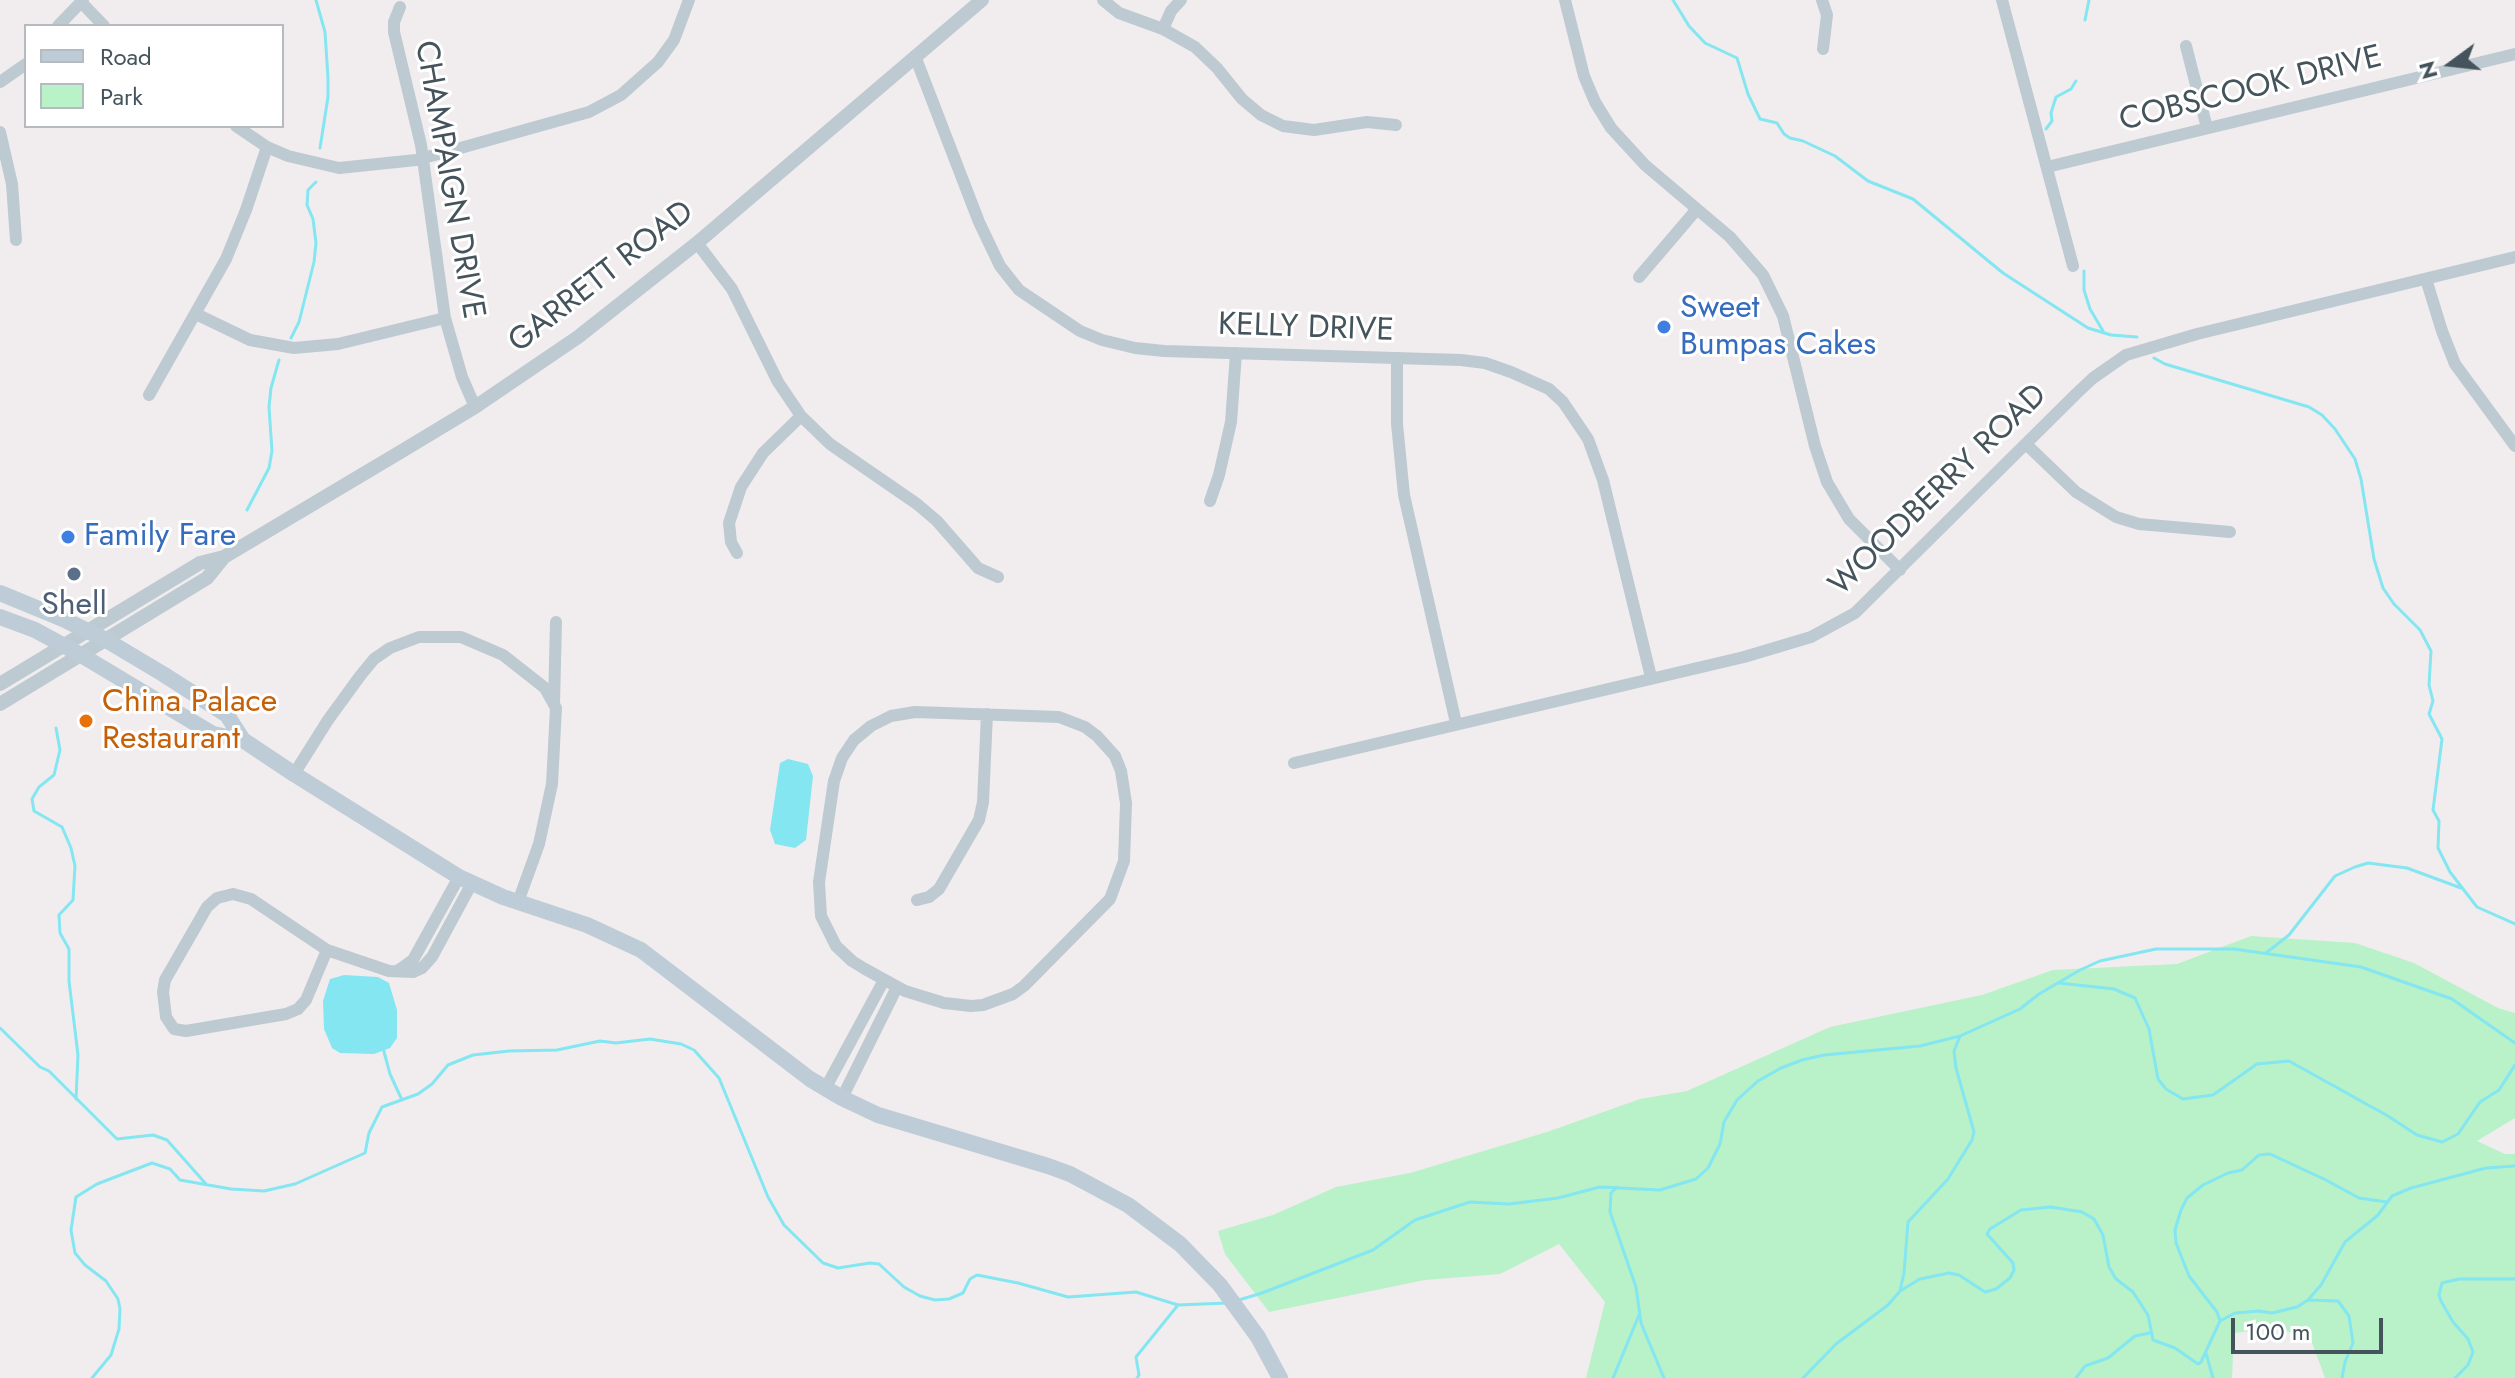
<!DOCTYPE html>
<html>
<head>
<meta charset="utf-8">
<style>
	body { margin:0 }
	#map { position:relative; width:2515px; height:1378px; overflow:hidden; background:#f1edee; font-family:Jost,sans-serif }
	canvas { display:block }
	.legend { position:absolute; left:24px; top:24px; width:260px; height:104px; box-sizing:border-box; background:#fff; border:2px solid #b5bbbe; margin:0; padding:10px 14px; list-style:none; font-size:24px; color:#45545c }
	.legend li { display:flex; align-items:center; gap:16px; height:40px }
	.legend b { width:40px; border:2px solid #b5bbbe }
	.north { position:absolute; left:2411px; top:24px; width:80px; height:80px; -webkit-text-stroke:6px #fff; paint-order:stroke; rotate:255deg; font-size:22px; font-weight:700; line-height:32px; text-align:center; color:#45545c }
	.north::after { content:''; display:block; margin:auto; width:28px; height:36px; background:#45545c; clip-path:polygon(50% 0,100% 100%,50% 72%,0 100%) }
	.scale { position:absolute; left:2231px; top:1318px; width:152px; height:36px; box-sizing:border-box; border:4px solid #45545c; border-top:0; padding-left:10px; font-size:24px; line-height:28px; white-space:nowrap; color:#45545c; -webkit-text-stroke:6px #fff; paint-order:stroke }
</style>
</head>
<body>
<div id="map">
<canvas width="2515" height="1378"></canvas>
<ul class="legend">
<li><b style="height:10px;background:#bdccd6"></b>Road</li>
<li><b style="height:22px;background:#b9f1c8"></b>Park</li>
</ul>
<div class="north">N</div>
<div class="scale">100 m</div>
</div>
<script>
const ctx = document.querySelector('canvas').getContext('2d');
ctx.lineJoin = 'round';
function paint(path, color) {
  ctx.fillStyle = color;
  ctx.fill(path, 'evenodd');
}
function shape(rows) {
  const path = new Path2D();
  for (const r of rows) {
    path.moveTo(r[0], r[1]);
    for (let i = 2; i < r.length; i += 2) path.lineTo(r[i], r[i + 1]);
  }
  return path;
}
function strokePath(path, color, width, dash) {
  ctx.strokeStyle = color;
  ctx.lineWidth = width;
  ctx.lineCap = dash ? 'butt' : 'round';
  ctx.setLineDash(dash || []);
  ctx.stroke(path);
}
function label(font, color, halo, rows, align = 'center') {
  ctx.font = font + ' Jost,sans-serif';
  ctx.lineWidth = 6;
  ctx.setLineDash([]);
  ctx.textBaseline = 'middle';
  ctx.strokeStyle = halo;
  ctx.fillStyle = color;
  for (const [text, x, y, turn = 0] of rows) {
    ctx.save();
    ctx.translate(x, y);
    ctx.rotate((+turn || 0) * Math.PI / 180);
    ctx.textAlign = isNaN(turn) ? turn : align;
    if (halo) ctx.strokeText(text, 0, 0);
    ctx.fillText(text, 0, 0);
    ctx.restore();
  }
}
paint(shape([
	[2251,936,2355,943,2414,963,2498,1008,2515,1013,2515,1118,2477,1141,2505,1154,2515,1154,2515,1378,2325,1378,2311,1340,2277,1328,2234,1333,2232,1378,1586,1378,1605,1302,1559,1244,1500,1274,1425,1280,1269,1312,1225,1254,1218,1231,1273,1215,1336,1187,1410,1173,1547,1132,1640,1099,1687,1091,1830,1027,1982,995,2053,970,2177,964]
]), '#b9f1c8');
paint(shape([
	[788,759,808,764,813,776,806,840,795,848,775,844,770,830,780,763],
	[344,975,378,977,389,983,397,1010,397,1038,390,1048,374,1054,340,1053,332,1048,324,1029,323,1001,330,979]
]), '#83e6f1');
strokePath(shape([
	[316,0,325,32,328,78,328,97,320,148],
	[1673,0,1689,26,1705,43,1737,58,1748,94,1760,119,1777,123,1784,134,1790,138,1803,141,1835,156,1868,181,1913,199,2003,273,2088,328,2111,335,2137,337],
	[2085,20,2089,0],
	[2046,129,2052,121,2051,113,2056,97,2071,89,2076,81],
	[2084,271,2084,290,2090,309,2103,331],
	[291,338,299,322,314,262,316,243,313,219,307,205,308,190,316,182],
	[2154,358,2165,364,2309,407,2322,415,2335,429,2355,459,2361,479,2374,559,2383,588,2394,604,2420,630,2431,651,2429,685,2433,701,2429,714,2442,739,2433,810,2439,821,2438,848,2450,872,2477,907,2515,924],
	[247,510,269,468,272,451,269,407,271,388,279,360],
	[56,728,60,750,54,775,39,787,32,799,34,811,62,827,71,848,75,866,73,900,59,915,60,933,69,949,69,981,78,1055,76,1099],
	[2266,953,2289,935,2335,876,2355,867,2368,863,2407,868,2461,888],
	[2059,983,2114,989,2135,998,2149,1029,2158,1079,2166,1089,2183,1099,2213,1095,2257,1064,2289,1061,2388,1116,2417,1135,2442,1142,2458,1134,2480,1102,2499,1090,2515,1065],
	[0,1028,40,1067,49,1071,117,1139,153,1135,167,1140,206,1184],
	[383,1048,390,1074,402,1100],
	[1617,1187,1611,1193,1610,1212,1636,1287,1641,1323,1664,1378],
	[1900,1291,1904,1273,1908,1222,1948,1179,1972,1140,1974,1132,1956,1068,1954,1051,1960,1036],
	[1239,1300,1262,1293,1373,1250,1415,1220,1470,1202,1509,1204,1558,1198,1600,1187,1660,1190,1696,1179,1708,1168,1720,1144,1724,1122,1737,1100,1758,1081,1781,1068,1802,1060,1824,1055,1920,1046,1960,1036,2020,1009,2039,994,2080,970,2100,961,2156,949,2234,949,2361,967,2452,999,2515,1043],
	[2308,1300,2338,1301,2349,1316,2353,1343,2345,1362,2342,1378],
	[2220,1321,2217,1312,2189,1276,2176,1243,2175,1230,2181,1210,2187,1198,2203,1185,2228,1173,2242,1170,2259,1155,2270,1154,2326,1180,2359,1198,2387,1202],
	[2206,1353,2213,1378],
	[92,1378,111,1355,119,1329,120,1309,118,1299,106,1281,85,1265,75,1253,71,1230,76,1197,97,1184,152,1163,170,1169,180,1180,231,1189,264,1191,295,1184,365,1153,369,1133,382,1107,418,1094,432,1084,448,1065,473,1055,509,1051,557,1050,600,1041,616,1043,650,1039,681,1044,694,1050,719,1078,768,1197,784,1225,823,1263,838,1268,870,1263,879,1264,904,1287,920,1296,935,1300,949,1299,963,1293,970,1279,977,1275,1018,1283,1068,1297,1136,1292,1178,1305,1228,1303],
	[1137,1378,1139,1375,1136,1357,1178,1305],
	[1613,1378,1639,1315],
	[1803,1378,1836,1344,1888,1305,1900,1291,1920,1279,1949,1273,1959,1275,1985,1292,1996,1289,2010,1278,2014,1270,2013,1263,1987,1234,1990,1229,2021,1210,2051,1207,2082,1212,2094,1219,2103,1235,2109,1267,2116,1279,2133,1292,2148,1315,2153,1340,2175,1348,2198,1364,2201,1362,2220,1321,2235,1313,2259,1311,2272,1313,2297,1307,2308,1300,2321,1285,2345,1242,2378,1215,2392,1196,2411,1188,2486,1168,2515,1166],
	[2076,1378,2085,1366,2108,1358,2135,1336,2150,1333],
	[2455,1378,2468,1365,2473,1352,2468,1339,2453,1322,2441,1301,2439,1295,2442,1283,2459,1279,2515,1279]
]), '#83e6f1', 3);
strokePath(shape([
	[1103,0,1119,13,1163,29,1195,47,1217,68,1242,99,1261,115,1283,126,1314,130,1367,122,1396,125],
	[1565,0,1584,76,1595,102,1611,128,1645,165,1730,237,1763,275,1783,316,1815,446,1827,482,1849,519,1900,570],
	[1822,0,1827,15,1823,49],
	[2002,0,2073,266],
	[81,2,104,26],
	[400,7,394,22,394,32,421,145,445,318,462,377,475,407],
	[58,26,83,0],
	[1163,29,1171,11,1181,0],
	[2186,46,2207,128],
	[915,56,979,222,1000,266,1019,290,1080,331,1102,340,1135,348,1164,351,1461,360,1485,363,1511,372,1549,389,1563,402,1588,439,1603,480,1651,677],
	[0,82,26,64],
	[236,126,267,147,288,156,339,168,416,160,457,149,589,112,621,95,658,62,674,40,689,0],
	[0,132,12,184,16,240],
	[2047,167,2515,54],
	[697,243,732,289,778,382,801,416,830,444,917,504,937,521,978,568,998,577],
	[1639,277,1697,209],
	[2426,279,2442,331,2455,364,2515,446],
	[196,314,250,340,294,348,338,344,445,318],
	[1397,358,1397,424,1404,495,1456,723],
	[149,395,226,259,246,210,267,147],
	[2027,445,2076,492,2116,517,2139,524,2230,532],
	[1210,501,1219,475,1231,422,1236,353],
	[737,553,731,542,729,523,741,487,763,453,801,416],
	[554,704,556,622],
	[915,712,1059,717,1085,727,1097,736,1115,756,1121,771,1126,803,1124,861,1110,899,1024,986,1013,994,983,1005,971,1006,944,1003,905,991,865,969,852,961,836,946,821,916,819,882,834,781,842,758,854,740,871,726,891,716,915,712],
	[1294,763,1744,657,1811,637,1855,613,2076,394,2093,378,2126,355,2197,334,2515,257],
	[294,774,328,720,360,676,374,659,390,648,419,637,461,637,503,655,545,688,556,708,552,784,539,844,518,902],
	[233,894,251,899,327,950,306,1000,298,1009,286,1014,186,1031,174,1029,166,1017,163,992,165,980,207,907,217,898,233,894],
	[917,900,929,897,939,889,979,820,983,802,987,714],
	[327,950,389,971,413,972,422,968,432,957,472,883],
	[399,970,413,960,459,877],
	[825,1089,884,980],
	[842,1098,897,987]
]), '#bdcad1', 12);
strokePath(shape([
	[0,684,200,563,224,557,402,451,475,407,578,337,697,243,982,0],
	[0,704,207,578,224,557]
]), '#bdcad1', 14);
strokePath(shape([
	[0,593,63,619,106,640,163,674,227,715,243,740,294,774,459,877,503,897,587,925,641,950,810,1079,842,1098,878,1115,1048,1166,1070,1174,1128,1205,1180,1244,1220,1285,1258,1337,1280,1378],
	[0,617,35,630,81,655,213,734,243,740]
]), '#bdccd6', 16);
for (const [x, y, r, color] of [
	[1664,327,8,"#3f7fe0"],
	[68,537,8,"#3f7fe0"],
	[74,574,8,"#5c6f8a"],
	[86,721,8,"#e8710a"]
]) {
  const dot = new Path2D();
  dot.arc(x, y, r, 0, 2 * Math.PI);
  ctx.fillStyle = color;
  ctx.fill(dot);
  strokePath(dot, '#fff', 3);
}
label('32px', '#45545c', '#fff', [
	["COBSCOOK DRIVE",2251,90,-14],
	["CHAMPAIGN DRIVE",448,180,80],
	["GARRETT ROAD",602,278,-38],
	["KELLY DRIVE",1306,329,2],
	["WOODBERRY ROAD",1939,491,-44]
]);
label('32px', '#366cbe', '#fff', [
	["Sweet",1680,309],
	["Bumpas Cakes",1680,346],
	["Family Fare",84,537]
], 'left');
label('32px', '#4e5e75', '#fff', [
	["Shell",74,606]
]);
label('32px', '#c56008', '#fff', [
	["China Palace",102,703],
	["Restaurant",102,740]
], 'left');
</script>
</body>
</html>
